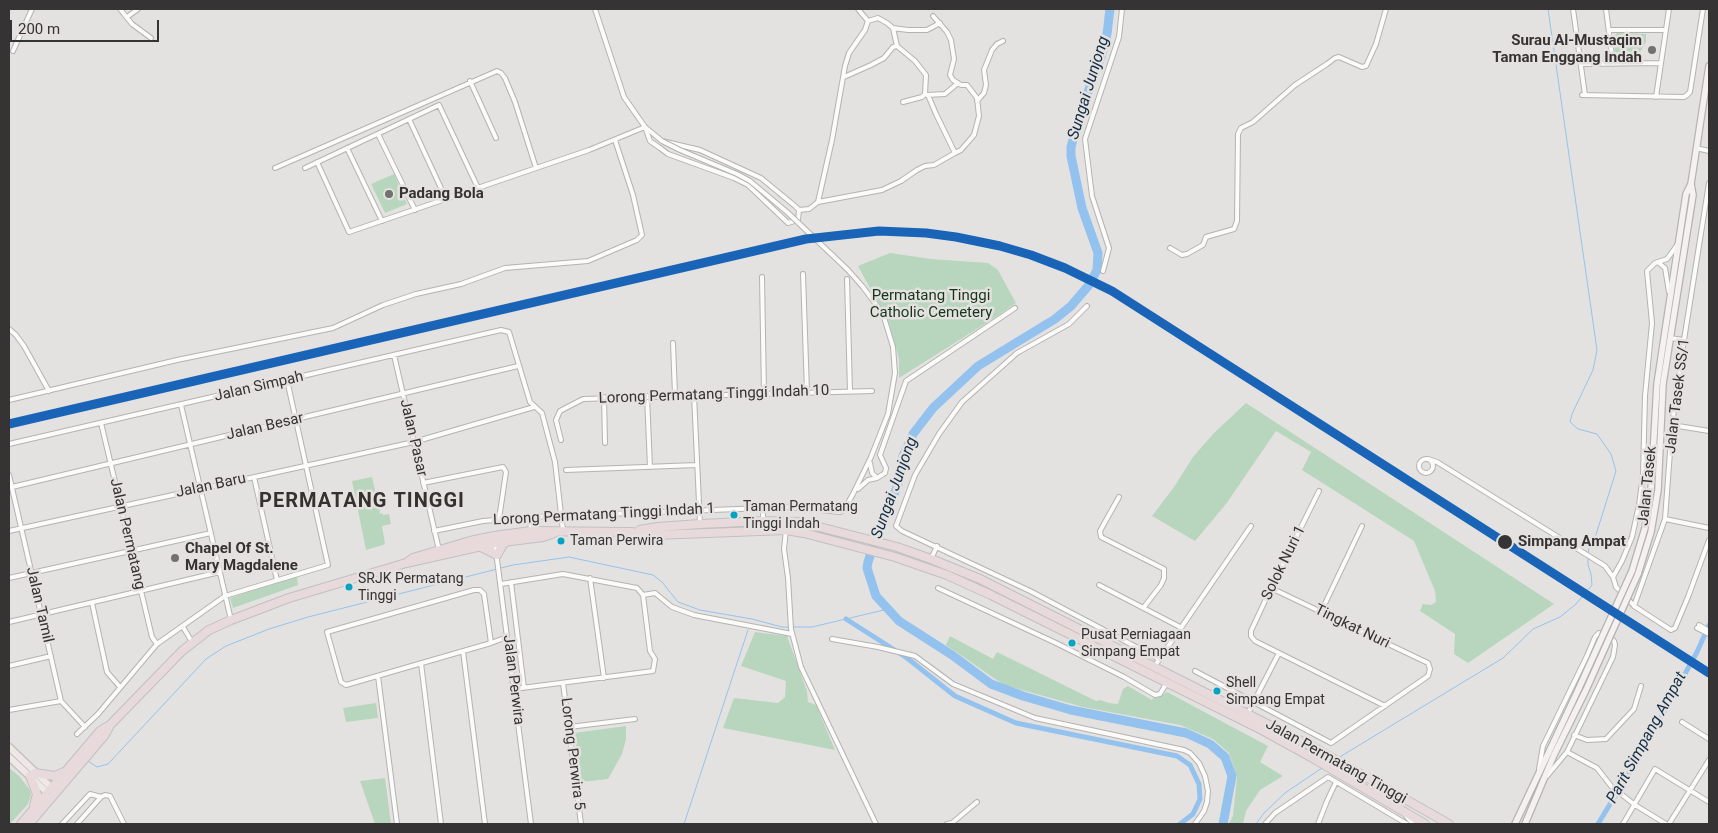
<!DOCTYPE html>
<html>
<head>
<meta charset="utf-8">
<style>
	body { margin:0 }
	#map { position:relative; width:1718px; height:833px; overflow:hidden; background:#e4e2e0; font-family:Roboto,sans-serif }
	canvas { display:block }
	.frame { position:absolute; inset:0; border:10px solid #353333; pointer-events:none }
	.scale { position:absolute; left:10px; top:20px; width:149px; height:22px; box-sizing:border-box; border:2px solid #353333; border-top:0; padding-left:6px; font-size:15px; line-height:18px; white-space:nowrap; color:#353333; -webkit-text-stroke:4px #e5e1df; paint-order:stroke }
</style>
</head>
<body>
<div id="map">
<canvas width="1718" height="833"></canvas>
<div class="frame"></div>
<div class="scale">200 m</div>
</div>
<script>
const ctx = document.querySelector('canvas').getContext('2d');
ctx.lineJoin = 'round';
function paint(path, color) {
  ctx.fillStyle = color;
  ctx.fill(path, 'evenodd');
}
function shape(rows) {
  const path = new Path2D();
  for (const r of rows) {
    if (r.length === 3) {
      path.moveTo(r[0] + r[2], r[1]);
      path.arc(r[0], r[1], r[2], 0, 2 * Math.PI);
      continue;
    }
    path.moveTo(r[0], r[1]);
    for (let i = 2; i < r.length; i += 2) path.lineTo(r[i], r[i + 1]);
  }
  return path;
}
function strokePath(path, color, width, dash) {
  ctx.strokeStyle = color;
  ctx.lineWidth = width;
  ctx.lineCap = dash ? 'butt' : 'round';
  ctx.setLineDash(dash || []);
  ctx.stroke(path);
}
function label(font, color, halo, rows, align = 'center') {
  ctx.font = font + ' Roboto,sans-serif';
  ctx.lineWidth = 5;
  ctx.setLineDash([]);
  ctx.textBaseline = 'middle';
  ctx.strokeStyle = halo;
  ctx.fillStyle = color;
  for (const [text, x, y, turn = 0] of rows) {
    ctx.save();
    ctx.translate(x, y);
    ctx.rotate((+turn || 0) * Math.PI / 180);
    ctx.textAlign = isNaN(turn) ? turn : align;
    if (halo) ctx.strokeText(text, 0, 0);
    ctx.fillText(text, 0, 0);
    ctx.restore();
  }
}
paint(shape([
	[1617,33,1646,34,1646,42,1636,59,1618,59,1615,56,1614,36],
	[394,174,407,204,385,213,371,184],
	[890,253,931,259,988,263,998,270,1016,303,988,322,899,378,899,359,889,323,858,266],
	[1246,403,1554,604,1468,663,1454,654,1455,634,1420,611,1423,604,1431,605,1436,602,1435,591,1414,541,1302,470,1311,452,1276,431,1226,504,1195,541,1152,516,1174,487,1193,457,1214,433],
	[372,477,380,512,379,514,382,513,383,515,389,514,391,524,382,526,385,543,383,545,366,550,352,481],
	[297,576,298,585,233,608,230,598],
	[755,632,787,636,807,691,808,702,816,705,835,750,723,728,734,698,778,703,785,697,786,681,741,666],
	[950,636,993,659,997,652,1096,701,1100,700,1109,703,1118,704,1123,689,1128,686,1152,700,1154,697,1157,698,1167,692,1268,746,1260,762,1283,776,1260,790,1246,811,1243,824,1229,824,1233,816,1237,777,1229,753,1213,739,1180,725,1083,707,1004,685,946,645],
	[376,703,378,718,346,722,343,708],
	[626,726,626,739,622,754,608,779,581,782,574,733],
	[9,768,19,776,30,790,31,795,28,804,10,824],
	[385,778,391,824,375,824,360,781]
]), '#b8d6bd');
strokePath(shape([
	[1548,9,1597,350,1593,370,1572,414,1570,422,1578,429,1597,434,1611,454,1616,471,1594,541,1589,548,1588,553],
	[793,627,812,627,888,609],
	[1338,758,1503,658,1533,629,1560,617,1576,604,1592,585,1591,574,1588,565,1588,557],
	[88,761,97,767,108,764,206,659,226,646,269,629,308,617,513,565,569,557,653,575,662,582,678,602,700,610,752,619,782,627,789,627],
	[684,824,748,630],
	[1256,824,1264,813,1285,793,1322,768]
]), '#94c2ef', 1);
strokePath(shape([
	[846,619,907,658,955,696,1016,723,1177,756,1190,765,1199,784,1200,799,1193,814,1180,824],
	[1598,824,1647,743,1697,652,1709,625]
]), '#94c2ef', 5);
strokePath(shape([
	[1110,9,1107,34,1101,57,1081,111,1071,147,1071,156,1082,208,1098,253,1097,270,1089,285,1071,306,1055,319,978,366,933,408,913,434,903,456,898,485,879,529,868,562,867,568,876,596,899,621,952,655,991,684,1023,696,1071,710,1186,733,1210,744,1225,757,1232,776,1223,824]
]), '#94c2ef', 9);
const street = shape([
	[120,9,132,24,151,38],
	[595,9,624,97,645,127,662,141,700,150,761,178,795,206,799,210,798,220,788,223,748,185,734,178,668,154,660,148,650,141,645,127],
	[1573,9,1585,95],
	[1606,9,1613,64],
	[127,17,138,9],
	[868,21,878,18,887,23,893,28,897,46],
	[893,28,908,30,927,30,940,23],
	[1609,30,1666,30],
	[13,51,32,9],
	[1581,64,1661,63],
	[844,77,871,65,884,58,893,47,897,46,915,61,926,75,925,94,922,97,903,102],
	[470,81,496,138],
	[927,95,945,94,958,83],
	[928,95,936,114,955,153],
	[1582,95,1684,97,1687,95,1690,92,1703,9],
	[1656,97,1669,9],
	[977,101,984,93,986,85,984,70,992,50,997,44,1003,41],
	[409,119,446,199],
	[378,134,415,210],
	[347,148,382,221],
	[1696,148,1709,151],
	[317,162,349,232,589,150,645,127],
	[275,168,497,71,501,73,505,78,515,102,536,168],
	[305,168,439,105,478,188],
	[818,202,832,140,845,66,849,53,865,30,868,21,858,9],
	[799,210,809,209,818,202,882,190,901,181,917,170,925,166,934,165,955,153,961,150,974,135,979,116,977,98,967,85,961,85,953,80,950,75,954,59,951,40,947,32,933,16],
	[1170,248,1182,255,1187,254,1203,245,1206,237,1234,229,1237,221,1238,134,1241,128,1253,122,1295,85,1327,64,1335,58,1339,57,1362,67,1366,66,1376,44,1386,9],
	[1659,263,1665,268,1669,292],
	[1103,271,1109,248,1092,196,1085,139,1119,37,1122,9],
	[803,274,807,392],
	[762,277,764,393],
	[847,279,850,391],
	[1087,306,1069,324,1017,353,962,402,939,434,915,475,896,526,902,531,1030,591,1159,659],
	[9,329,16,335,24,346,49,391],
	[1670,338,1684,340],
	[673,343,675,395],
	[394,355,439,550],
	[694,395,700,524],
	[647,396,650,467],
	[604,397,605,443],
	[9,400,177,360,333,328,383,305,416,294,461,284,505,268,588,261,637,240,642,235,633,195,615,140],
	[181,405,231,620],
	[101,423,152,637,157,644],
	[1672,425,1709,431],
	[561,440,556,420,560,411,583,399,872,391],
	[9,444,501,330,509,332,530,402,542,413,555,462,563,531],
	[1428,459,1437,462,1605,566,1613,577,1616,587,1622,593],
	[1426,466,7],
	[870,463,872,473,877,478],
	[566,470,697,465],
	[9,475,61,701,85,727],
	[254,477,277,580],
	[423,483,503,467,506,472,499,519],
	[12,487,518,366],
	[858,489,868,480,877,478,885,473,886,468,880,455,906,381,1015,308],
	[1319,491,1271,588,1251,631,1251,636,1255,641,1385,706],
	[1119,497,1100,531,1101,537,1164,569,1164,578,1161,585,1144,607],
	[763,508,763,521],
	[530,517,531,531],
	[1665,519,1709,528],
	[786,530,784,549,788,578,791,629,801,667,876,824],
	[9,531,414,442,534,407],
	[434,531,483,521,530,517,790,507,840,512,844,510,853,494,871,457,888,414,895,373,893,347],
	[495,544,531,824],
	[931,559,937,546],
	[1613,577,1622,561,1632,537,1639,505,1643,475,1645,396,1652,323,1647,271,1655,263,1667,259,1678,244],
	[9,578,211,533],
	[590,578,604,678],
	[511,582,524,688],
	[501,584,563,574,637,588,643,595,650,651,655,659,653,671,514,689],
	[1099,585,1180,627],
	[938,588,1056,643,1124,677,1155,695,1160,694,1166,684],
	[643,595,655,593,672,607,694,615,792,634],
	[1627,598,1634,606,1671,630,1675,628,1688,597,1709,540],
	[92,603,107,672,120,687],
	[1634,606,1665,519,1672,425,1684,340,1709,183],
	[1321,612,1362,526],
	[9,622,220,572],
	[1699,625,1709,631],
	[183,627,192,642],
	[1697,628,1709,634],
	[832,639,878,647,915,656,953,684,1035,718,1184,750,1190,753,1199,763,1205,776,1208,791,1207,802,1204,811,1195,824],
	[491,643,484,594,480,590,474,590,327,632,341,682,346,685,491,643,507,637],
	[463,651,485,824],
	[421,663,441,824],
	[9,666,51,656],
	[1154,667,1251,526],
	[1195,671,1331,743,1428,676,1430,669,1428,663,1271,588],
	[378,676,397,824],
	[563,683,581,824],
	[9,710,61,701],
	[1248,713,1279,653],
	[1682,722,1709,739],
	[569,727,635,719],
	[77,734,98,714,157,644,225,596,328,565,287,380],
	[1574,735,1587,740,1606,739,1634,709,1641,686],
	[1567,752,1597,768,1611,786,1635,805,1666,824],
	[1539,769,1543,746,1587,656,1595,637,1599,633,1608,636,1614,641,1615,645,1613,657,1567,752,1547,776],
	[1406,816,1413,824],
	[62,824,90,794,101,797],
	[77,824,101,797,105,795,110,796,124,824],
	[947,824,952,823,977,802],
	[1265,824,1275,813,1328,777,1407,824],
	[1318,824,1327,801,1336,782],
	[1623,824,1655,769,1709,802],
	[1669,824,1709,760]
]);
const secondary = shape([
	[1632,571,1645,528,1651,490,1657,384,1686,194,1691,184],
	[1638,574,1651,532,1658,490,1663,384,1693,195,1691,184,1709,66],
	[1515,824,1579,688],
	[1525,824,1554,755,1586,690]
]);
const primary = shape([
	[9,747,55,791],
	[9,757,51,796]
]);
const highway = shape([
	[640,530,657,527,700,524,763,521,800,522,897,547,931,559,980,579,1315,748,1449,824],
	[479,546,497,555,503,544,507,542],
	[406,563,413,558,470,541,494,536,531,531,631,532,655,535,786,530,804,533,895,557,947,575,991,595,1262,730,1311,757,1425,824],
	[35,773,55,776,64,772],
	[30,776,37,794,34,806],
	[21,824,100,731,110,725,182,651,209,630,231,620,289,598,406,563,495,543,543,537,554,533],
	[29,824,104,736,109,727]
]);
strokePath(street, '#b5b3b2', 6);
strokePath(secondary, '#b5b3b2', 8);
strokePath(primary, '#c2c0c0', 9);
strokePath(highway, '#c2c0c0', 10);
strokePath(street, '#fbfbfa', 4);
strokePath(secondary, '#f5f1f1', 5.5);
strokePath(primary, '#f0e7e7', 6);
strokePath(highway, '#e8dada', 8);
const streetBridge = shape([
	[662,141,680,150,737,174,750,181,787,212,848,270,863,287,883,314,893,347]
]);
const secondaryBridge = shape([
	[1579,688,1632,571],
	[1586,690,1638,574]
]);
strokePath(streetBridge, '#b5b3b2', 6, []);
strokePath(secondaryBridge, '#b5b3b2', 8, []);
strokePath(streetBridge, '#fbfbfa', 4);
strokePath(secondaryBridge, '#f5f1f1', 5.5);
strokePath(shape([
	[9,424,806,239,879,231,926,233,956,237,1000,246,1031,255,1065,268,1112,291,1709,673]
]), '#1964b7', 9);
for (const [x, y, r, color] of [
	[1652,50,5,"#727070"],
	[389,194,5,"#727070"],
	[734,515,4.5,"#03a3c6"],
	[561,541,4.5,"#03a3c6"],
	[1505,542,8,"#353333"],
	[175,558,5,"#727070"],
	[349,587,4.5,"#03a3c6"],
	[1072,643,4.5,"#03a3c6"],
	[1217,691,4.5,"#03a3c6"]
]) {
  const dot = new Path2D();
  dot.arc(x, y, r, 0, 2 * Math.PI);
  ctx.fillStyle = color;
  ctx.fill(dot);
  strokePath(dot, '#e5e1df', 2);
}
label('14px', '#353333', '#e5e1df', [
	["Taman Permatang",743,507],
	["Tinggi Indah",743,524],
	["Taman Perwira",570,541],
	["SRJK Permatang",358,579],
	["Tinggi",358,596],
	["Pusat Perniagaan",1081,635],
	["Simpang Empat",1081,652],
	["Shell",1226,683],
	["Simpang Empat",1226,700]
], 'left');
label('bold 15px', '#353333', '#e5e1df', [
	["Surau Al-Mustaqim",1642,41,"right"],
	["Taman Enggang Indah",1642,58,"right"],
	["Padang Bola",399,194],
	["Chapel Of St.",185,549],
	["Mary Magdalene",185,566]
], 'left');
label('15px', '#15361e', '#e5e1df', [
	["Permatang Tinggi",931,296],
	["Catholic Cemetery",931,313]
]);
label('15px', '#353333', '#e5e1df', [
	["Jalan Simpah",259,387,-13],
	["Lorong Permatang Tinggi Indah 10",714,395,-2],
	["Jalan Tasek SS/1",1678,396,-83],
	["Jalan Besar",265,427,-13],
	["Jalan Pasar",413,438,77],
	["Jalan Baru",211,486,-12],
	["Jalan Tasek",1648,486,-84],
	["Lorong Permatang Tinggi Indah 1",604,515,-3],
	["Jalan Permatang",127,534,77],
	["Solok Nuri 1",1284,563,-64],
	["Jalan Tamil",39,605,77],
	["Tingkat Nuri",1352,627,26],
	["Jalan Perwira",513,680,83],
	["Lorong Perwira 5",572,754,83],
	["Jalan Permatang Tinggi",1336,762,29]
]);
label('bold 15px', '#353333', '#e5e1df', [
	["Simpang Ampat",1518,542]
], 'left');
label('italic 16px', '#122e48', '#e5e1df', [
	["Sungai Junjong",1089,88,-73],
	["Sungai Junjong",895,488,-70],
	["Parit Simpang Ampat",1647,738,-61]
]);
ctx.letterSpacing = '1px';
label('bold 20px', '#34312f', '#e5e1df', [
	["PERMATANG TINGGI",362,502]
]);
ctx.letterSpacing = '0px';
</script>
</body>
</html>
